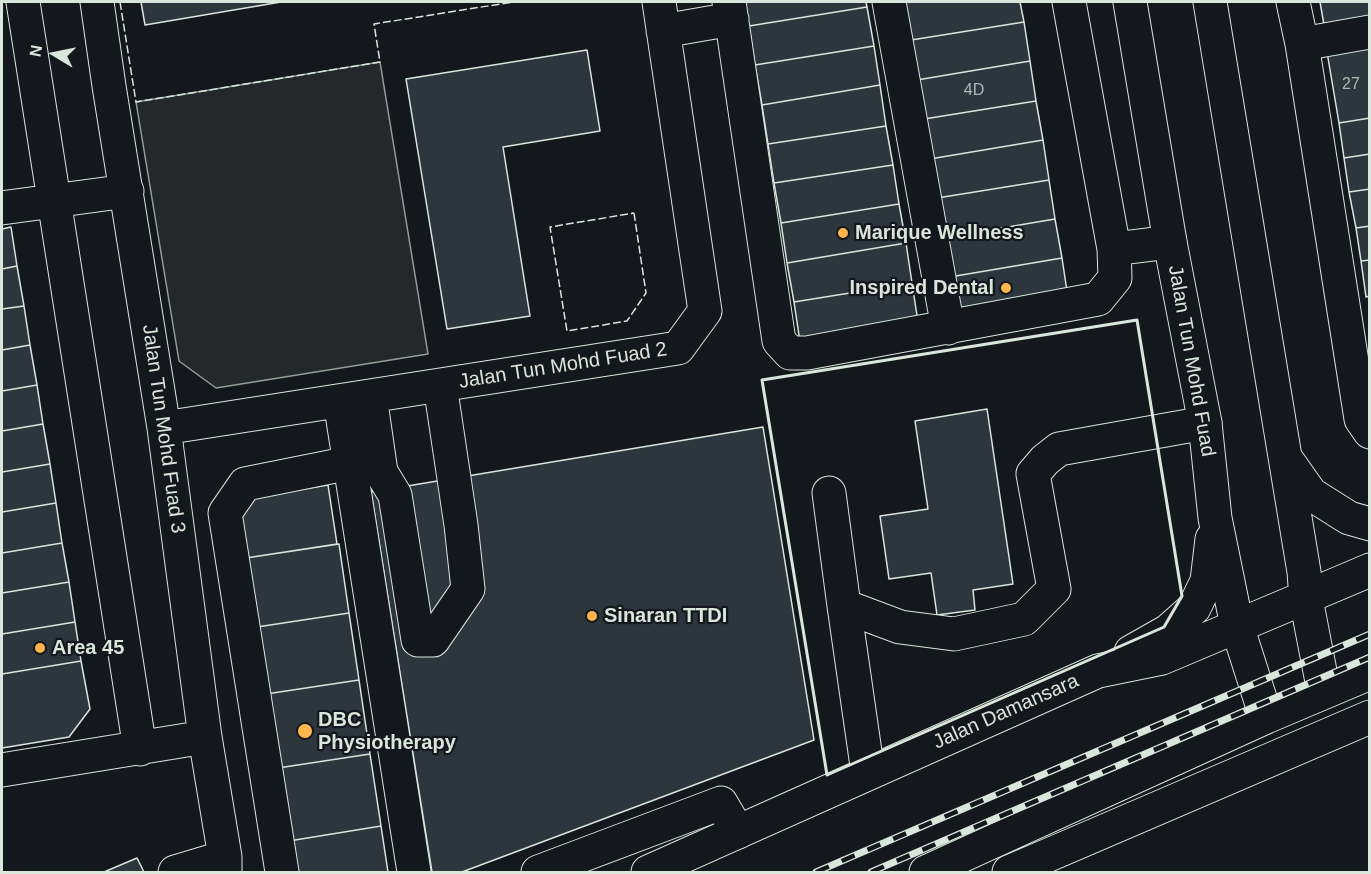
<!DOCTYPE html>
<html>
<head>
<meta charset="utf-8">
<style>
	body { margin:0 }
	#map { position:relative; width:1371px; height:874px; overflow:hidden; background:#14181c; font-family:Helvetica,sans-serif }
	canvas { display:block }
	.frame { position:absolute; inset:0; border:3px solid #d8e6dc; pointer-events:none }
	.north { position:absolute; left:24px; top:24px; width:60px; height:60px; -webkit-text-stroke:4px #14181c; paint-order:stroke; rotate:280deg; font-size:16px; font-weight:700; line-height:24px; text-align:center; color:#d8e6dc }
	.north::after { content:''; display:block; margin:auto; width:21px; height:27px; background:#d8e6dc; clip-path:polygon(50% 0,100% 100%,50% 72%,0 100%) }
</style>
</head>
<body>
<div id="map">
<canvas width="1371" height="874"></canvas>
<div class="frame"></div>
<div class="north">N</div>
</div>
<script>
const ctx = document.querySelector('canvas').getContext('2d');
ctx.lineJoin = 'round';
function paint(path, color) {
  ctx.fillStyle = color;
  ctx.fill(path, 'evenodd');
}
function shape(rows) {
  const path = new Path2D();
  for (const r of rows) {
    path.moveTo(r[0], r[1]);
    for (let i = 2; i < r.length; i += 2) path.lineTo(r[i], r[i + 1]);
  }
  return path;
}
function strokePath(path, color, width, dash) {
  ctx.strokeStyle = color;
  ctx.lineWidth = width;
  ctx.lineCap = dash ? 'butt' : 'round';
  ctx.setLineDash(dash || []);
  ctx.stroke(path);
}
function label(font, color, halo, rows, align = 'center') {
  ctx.font = font + ' Helvetica,sans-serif';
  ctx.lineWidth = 4.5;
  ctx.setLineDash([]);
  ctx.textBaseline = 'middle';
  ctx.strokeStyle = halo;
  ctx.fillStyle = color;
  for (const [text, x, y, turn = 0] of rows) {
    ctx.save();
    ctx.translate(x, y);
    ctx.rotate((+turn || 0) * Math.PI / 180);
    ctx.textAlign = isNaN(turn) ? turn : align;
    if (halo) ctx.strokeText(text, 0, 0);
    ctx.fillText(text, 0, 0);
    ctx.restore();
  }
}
const parking = shape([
	[380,62,428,354,216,388,179,361,136,102,380,62]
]);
paint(parking, '#24282b');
strokePath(parking, '#939e99', 1.5);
const building = shape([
	[141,2,281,2,145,25,141,2],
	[745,2,866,2,867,7,749,26,745,2],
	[899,2,1020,2,1024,22,905,41,899,2],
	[1320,2,1370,2,1370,18,1324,25,1320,2],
	[867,7,874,46,755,65,749,26,867,7],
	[1024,22,1030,61,911,81,905,41,1024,22],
	[1370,45,1370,118,1339,123,1327,52,1370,45],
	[874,46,880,85,762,105,755,65,874,46],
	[587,50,600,131,503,147,530,316,447,329,406,79,587,50],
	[1030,61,1036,101,918,120,911,81,1030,61],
	[880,85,886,126,768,144,762,105,880,85],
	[1036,101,1043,140,924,160,918,120,1036,101],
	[1370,118,1370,154,1344,158,1339,123,1370,118],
	[886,126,893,165,774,183,768,144,886,126],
	[1043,140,1049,180,931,199,924,160,1043,140],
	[1370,154,1370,189,1349,192,1344,158,1370,154],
	[893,165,899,204,781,223,774,183,893,165],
	[1049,180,1055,219,937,239,931,199,1049,180],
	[1370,189,1370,226,1356,228,1349,192,1370,189],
	[899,204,906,243,787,263,781,223,899,204],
	[1055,219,1062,258,944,278,937,239,1055,219],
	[1370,226,1370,260,1361,261,1356,228,1370,226],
	[11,227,17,266,2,269,2,229,11,227],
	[906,243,912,283,794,302,787,263,906,243],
	[1062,258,1068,298,950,317,944,278,1062,258],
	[1370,260,1370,296,1366,297,1361,261,1370,260],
	[17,266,24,306,2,309,2,269,17,266],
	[912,283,918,322,800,342,794,302,912,283],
	[24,306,30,345,2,350,2,309,24,306],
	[30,345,37,385,2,391,2,350,30,345],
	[37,385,43,424,2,431,2,391,37,385],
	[987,409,1013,584,973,590,975,610,937,615,931,573,889,579,880,516,928,509,915,421,987,409],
	[43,424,50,464,2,472,2,431,43,424],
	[763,427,814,740,462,872,432,872,371,492,763,427],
	[50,464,56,503,2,512,2,472,50,464],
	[328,485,337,544,246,558,240,515,248,498,328,485],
	[56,503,62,543,2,553,2,512,56,503],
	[62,543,69,582,2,593,2,553,62,543],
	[339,544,349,613,257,627,246,558,339,544],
	[69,582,75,622,2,634,2,593,69,582],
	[349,613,359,680,266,694,257,627,349,613],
	[75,622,81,661,2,674,2,634,75,622],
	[81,661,90,709,69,737,2,748,2,674,81,661],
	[359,680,370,754,278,768,266,694,359,680],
	[370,754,381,826,289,841,278,768,370,754],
	[381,826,388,872,293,872,289,841,381,826],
	[137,858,144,872,104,872,137,858]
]);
paint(building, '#2c363c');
strokePath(building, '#d8e6dc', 1.5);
const minor = shape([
	[23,2,140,749],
	[97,2,109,86,164,428,205,737,225,857,225,872],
	[729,2,779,341,790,353,807,353,1098,299,1115,278,1114,249,1069,2],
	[889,2,948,328],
	[1293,2,1302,44,1361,419,1370,432],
	[663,31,732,19],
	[1302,44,1370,32],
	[2,208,127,191],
	[1114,249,1170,242],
	[370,396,381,472,395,495,418,640,433,640,468,589,461,525,440,385],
	[340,401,414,872],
	[164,428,678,348,705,311,659,2],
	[829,493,844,606],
	[2,770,205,737],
	[868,773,844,606,900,627,954,634,1024,619,1054,589,1033,474,1045,460,1059,449,1205,423],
	[175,872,225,857],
	[282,872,225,513,245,484,350,463],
	[538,872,721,803,738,832]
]);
const major = shape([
	[1130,2,1170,242,1205,423,1215,518,1237,626,1266,717],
	[1210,2,1304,572,1306,599,1324,692],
	[1287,460,1311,494,1349,518,1370,524],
	[1131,652,1168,631,1194,608,1207,581,1212,539],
	[648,872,1098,671,1162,658,1370,570],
	[926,872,1266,717,1370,673],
	[1009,872,1370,717]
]);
strokePath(minor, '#d8e6dc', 35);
strokePath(major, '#d8e6dc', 35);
strokePath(minor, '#14181c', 33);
strokePath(major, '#14181c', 33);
const rail = shape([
	[816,872,1370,634],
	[871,872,1370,657]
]);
strokePath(rail, '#d8e6dc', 7);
strokePath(rail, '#14181c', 4.5, [14]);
strokePath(shape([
	[120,2,136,102,380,62,374,24,513,2],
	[634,213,646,293,627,321,567,331,550,227,634,213]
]), '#d8e6dc', 1.5, [8, 3]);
strokePath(shape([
	[1137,320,1182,596,1164,627,827,775,762,380,1137,320]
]), '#d8e6dc', 3);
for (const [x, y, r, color] of [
	[843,233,6,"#ffb74d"],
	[1006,288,6,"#ffb74d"],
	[592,616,6,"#ffb74d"],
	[40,648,6,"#ffb74d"],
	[305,731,8,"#ffb74d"]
]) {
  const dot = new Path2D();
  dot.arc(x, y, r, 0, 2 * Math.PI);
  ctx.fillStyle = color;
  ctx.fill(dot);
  strokePath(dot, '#14181c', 2);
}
label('16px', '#adbab4', null, [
	["27",1351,85],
	["4D",974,91]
]);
label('bold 20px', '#d8e6dc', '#14181c', [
	["Marique Wellness",855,233],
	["Inspired Dental",994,288,"right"],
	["Sinaran TTDI",604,616],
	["Area 45",52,648],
	["DBC",318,720],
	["Physiotherapy",318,743]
], 'left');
label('20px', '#d8e6dc', '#14181c', [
	["Jalan Tun Mohd Fuad",1191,361,80],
	["Jalan Tun Mohd Fuad 2",563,366,-9],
	["Jalan Tun Mohd Fuad 3",163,429,82],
	["Jalan Damansara",1006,712,-24]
]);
</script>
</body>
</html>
